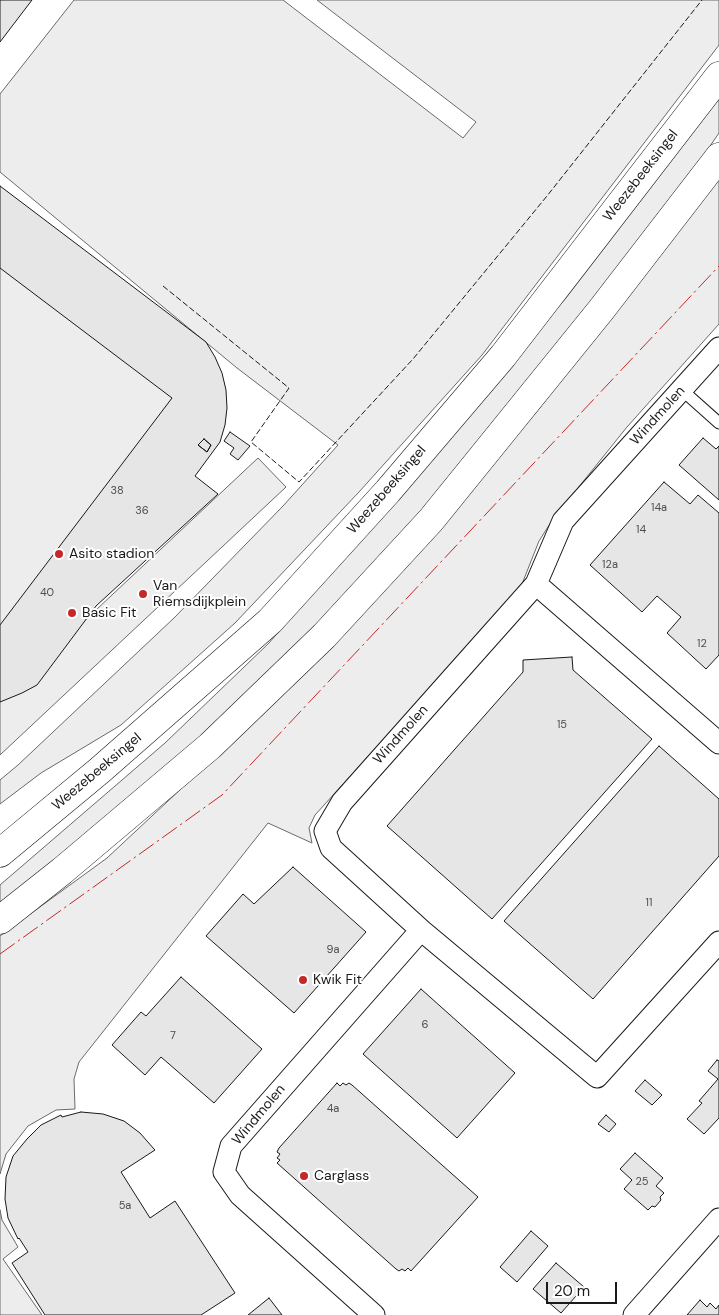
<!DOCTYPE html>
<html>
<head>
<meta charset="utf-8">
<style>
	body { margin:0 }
	#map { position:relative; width:719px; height:1315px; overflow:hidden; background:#fff; font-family:"DM Sans",sans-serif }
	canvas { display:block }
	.scale { position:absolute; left:546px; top:1282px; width:71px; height:22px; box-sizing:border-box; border:2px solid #1a1a1a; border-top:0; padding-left:6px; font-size:15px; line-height:18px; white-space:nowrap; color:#1a1a1a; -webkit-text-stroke:4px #fff; paint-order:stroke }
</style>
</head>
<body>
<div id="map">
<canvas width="719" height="1315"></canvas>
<div class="scale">20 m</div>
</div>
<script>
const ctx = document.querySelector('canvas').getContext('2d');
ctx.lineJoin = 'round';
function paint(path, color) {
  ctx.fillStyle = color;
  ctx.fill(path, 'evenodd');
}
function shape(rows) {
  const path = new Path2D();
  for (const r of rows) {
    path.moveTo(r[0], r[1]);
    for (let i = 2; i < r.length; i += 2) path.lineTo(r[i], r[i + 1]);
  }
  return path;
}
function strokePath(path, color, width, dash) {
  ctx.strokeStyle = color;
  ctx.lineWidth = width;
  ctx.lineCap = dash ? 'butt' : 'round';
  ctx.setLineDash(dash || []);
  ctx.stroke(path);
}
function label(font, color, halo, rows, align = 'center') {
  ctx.font = font + ' "DM Sans",sans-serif';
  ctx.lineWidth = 4;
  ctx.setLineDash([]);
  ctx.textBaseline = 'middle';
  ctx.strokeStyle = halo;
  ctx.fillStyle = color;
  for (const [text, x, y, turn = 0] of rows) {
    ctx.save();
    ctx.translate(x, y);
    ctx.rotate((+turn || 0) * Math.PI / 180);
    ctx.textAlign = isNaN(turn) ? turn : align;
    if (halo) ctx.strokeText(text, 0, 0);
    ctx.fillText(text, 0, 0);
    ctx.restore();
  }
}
const built = shape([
	[74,0,283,0,463,138,476,122,317,0,719,0,719,45,482,355,359,492,235,623,121,725,41,773,0,804,0,780,18,765,174,618,283,506,338,445,237,368,0,172,0,94,74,0],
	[719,99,719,133,677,194,443,486,360,580,218,724,0,908,0,885,165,743,269,643,528,343,566,298,719,99],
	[719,178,719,324,627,427,553,519,539,541,520,589,315,815,309,828,312,843,268,823,79,1062,74,1079,75,1109,56,1110,28,1126,6,1154,0,1174,0,936,107,858,228,745,438,530,538,410,719,178],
	[0,202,197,351,32,670,258,458,286,487,0,755,0,202],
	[0,1210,2,1220,18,1247,3,1259,42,1315,0,1315,0,1210]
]);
paint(built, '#ededed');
strokePath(built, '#6a6a6a', 1);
const building = shape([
	[0,0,32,0,0,42,0,0],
	[0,186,206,342,215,357,222,373,226,390,227,408,225,425,220,442,195,476,218,494,96,606,37,685,22,693,0,702,0,625,172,398,0,268,0,186],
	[204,439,211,445,207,452,198,445,204,439],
	[230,432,250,446,238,460,230,454,234,448,224,441,230,432],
	[703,438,716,449,719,446,719,500,679,465,703,438],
	[204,439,211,445,207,452,198,445,204,439],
	[664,482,690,504,698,495,719,513,719,655,706,669,667,633,681,617,657,596,642,612,590,565,664,482],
	[572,657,573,670,652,739,492,919,387,826,523,672,523,660,572,657],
	[659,746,719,799,719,856,593,999,504,921,659,746],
	[293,867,366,932,294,1013,206,936,243,894,254,904,293,867],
	[181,977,262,1049,214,1103,161,1057,145,1075,112,1045,141,1012,146,1016,181,977],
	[421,989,515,1073,457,1138,363,1054,421,989],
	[717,1060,719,1061,719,1118,704,1134,687,1119,702,1103,699,1101,718,1079,708,1071,717,1060],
	[645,1080,662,1095,652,1105,635,1091,645,1080],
	[337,1083,340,1086,343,1083,346,1085,349,1083,352,1085,478,1197,411,1271,408,1268,405,1271,402,1269,399,1271,396,1269,277,1163,280,1160,277,1158,280,1154,277,1152,279,1148,337,1083],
	[81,1112,103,1114,124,1121,140,1133,154,1149,155,1150,121,1172,150,1218,175,1201,235,1293,201,1315,45,1315,12,1263,28,1252,19,1238,18,1239,8,1218,5,1199,6,1177,13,1156,27,1139,41,1125,61,1115,62,1117,81,1112],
	[606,1115,616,1124,609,1132,598,1124,606,1115],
	[635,1153,663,1178,656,1186,664,1193,660,1197,661,1200,655,1207,652,1206,648,1210,624,1189,632,1180,620,1169,635,1153],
	[531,1231,548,1246,517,1282,500,1267,531,1231],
	[556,1263,584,1287,561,1313,533,1289,556,1263],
	[269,1298,282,1315,248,1315,269,1298],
	[700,1300,707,1307,710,1303,716,1309,719,1305,719,1315,687,1315,700,1300]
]);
paint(building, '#e6e6e6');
strokePath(building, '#1a1a1a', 1);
const service = shape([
	[682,390,719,423]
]);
const minor = shape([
	[719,348,563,521,536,584,342,802,325,831,331,848,421,930,597,1077,719,942],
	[536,584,719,743],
	[374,1315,240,1195,224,1172,231,1146,421,930],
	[634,1315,719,1219]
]);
const primary = shape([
	[0,853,99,771,270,621,388,491,503,356,719,76],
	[0,920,62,871,210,746,324,636,431,520,601,310,719,157]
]);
strokePath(service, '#1a1a1a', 13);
strokePath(minor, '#1a1a1a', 23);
strokePath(primary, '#1a1a1a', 29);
strokePath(service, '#fff', 11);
strokePath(minor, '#fff', 21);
strokePath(primary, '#fff', 28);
strokePath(shape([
	[163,286,289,388,251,442,299,482,413,359,547,196,702,0]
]), '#1a1a1a', 1, [6, 2.5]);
strokePath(shape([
	[0,954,222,795,719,266]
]), '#c62828', 1, [18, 4, 2.5, 4]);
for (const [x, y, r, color] of [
	[59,554,5,"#c62828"],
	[143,594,5,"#c62828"],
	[72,613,5,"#c62828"],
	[303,980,5,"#c62828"],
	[304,1176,5,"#c62828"]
]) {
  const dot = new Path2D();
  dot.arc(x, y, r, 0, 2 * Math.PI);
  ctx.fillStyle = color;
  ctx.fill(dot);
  strokePath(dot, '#fff', 2);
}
label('11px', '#4d4d4d', null, [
	["38",117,491],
	["14a",659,508],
	["36",142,511],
	["14",641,530],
	["12a",610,565],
	["40",47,593],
	["12",702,644],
	["15",562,725],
	["11",649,903],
	["9a",333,950],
	["6",425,1025],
	["7",173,1036],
	["4a",333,1109],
	["25",642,1182],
	["5a",125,1206]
]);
label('14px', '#1a1a1a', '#fff', [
	["Weezebeeksingel",641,176,-52],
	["Windmolen",658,416,-48],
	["Weezebeeksingel",387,490,-49],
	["Windmolen",401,735,-48],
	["Weezebeeksingel",97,772,-40],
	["Windmolen",259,1115,-50]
]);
label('14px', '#1a1a1a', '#fff', [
	["Asito stadion",69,554],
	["Van",153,586],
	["Riemsdijkplein",153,602],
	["Basic Fit",82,613],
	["Kwik Fit",313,980],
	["Carglass",314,1176]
], 'left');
</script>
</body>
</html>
